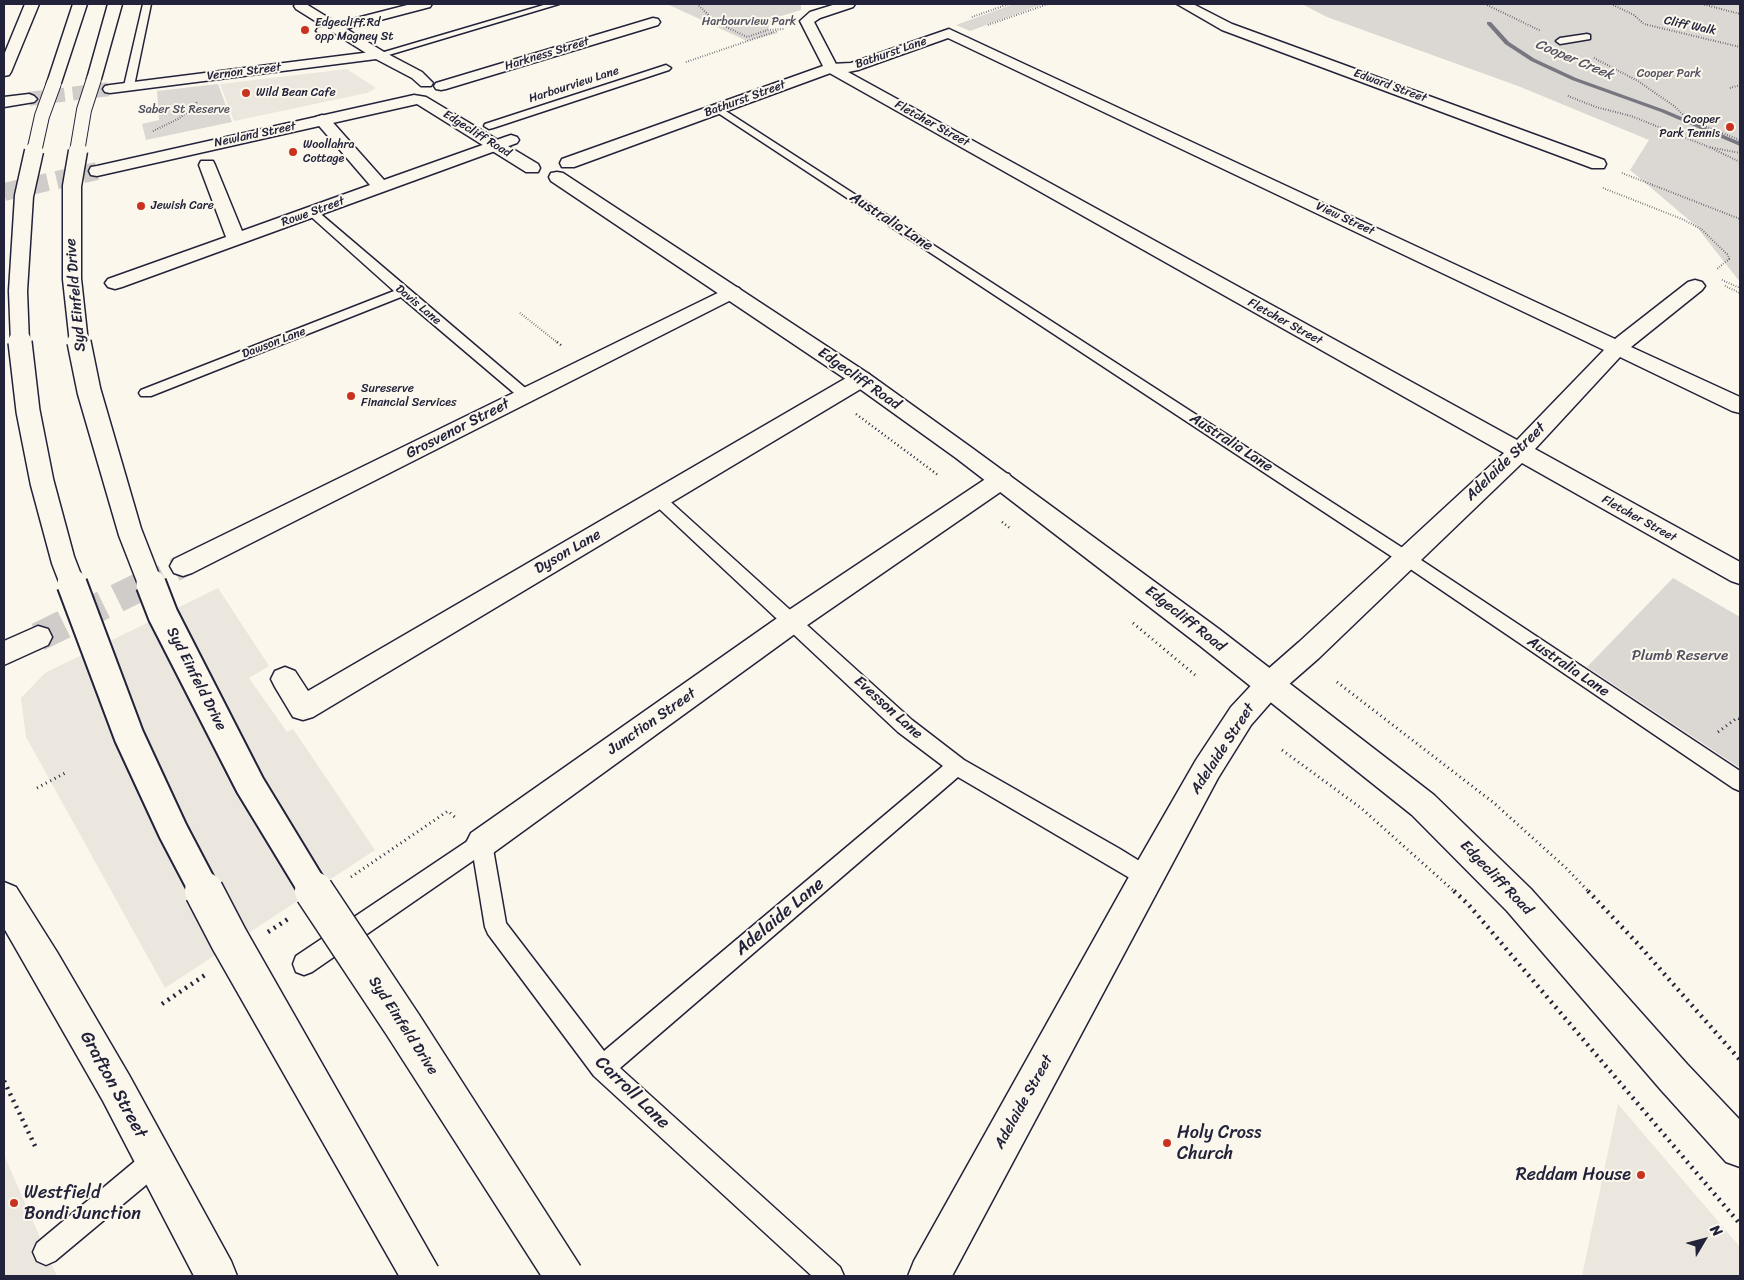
<!DOCTYPE html>
<html>
<head>
<meta charset="utf-8">
<style>
	body { margin:0 }
	#map { position:relative; width:1744px; height:1280px; overflow:hidden; background:#fbf7ec; font-family:Sriracha,sans-serif }
	canvas { display:block }
	.frame { position:absolute; inset:0; border:5px solid #22223b; pointer-events:none }
	.north { position:absolute; left:1679px; top:1215px; width:50px; height:50px; -webkit-text-stroke:4px #fbf7ec; paint-order:stroke; rotate:53deg; font-size:14px; font-weight:700; line-height:20px; text-align:center; color:#22223b }
	.north::after { content:''; display:block; margin:auto; width:18px; height:22px; background:#22223b; clip-path:polygon(50% 0,100% 100%,50% 72%,0 100%) }
</style>
</head>
<body>
<div id="map">
<canvas width="1744" height="1280"></canvas>
<div class="frame"></div>
<div class="north">N</div>
</div>
<script>
const ctx = document.querySelector('canvas').getContext('2d');
ctx.lineJoin = 'round';
function paint(path, color) {
  ctx.fillStyle = color;
  ctx.fill(path, 'evenodd');
}
function shape(rows) {
  const path = new Path2D();
  for (const r of rows) {
    path.moveTo(r[0], r[1]);
    for (let i = 2; i < r.length; i += 2) path.lineTo(r[i], r[i + 1]);
  }
  return path;
}
function strokePath(path, color, width, dash) {
  ctx.strokeStyle = color;
  ctx.lineWidth = width;
  ctx.lineCap = dash ? 'butt' : 'round';
  ctx.setLineDash(dash || []);
  ctx.stroke(path);
}
function label(font, color, halo, rows, align = 'center') {
  ctx.font = font + ' Sriracha,sans-serif';
  ctx.lineWidth = 4;
  ctx.setLineDash([]);
  ctx.textBaseline = 'middle';
  ctx.strokeStyle = halo;
  ctx.fillStyle = color;
  for (const [text, x, y, turn = 0] of rows) {
    ctx.save();
    ctx.translate(x, y);
    ctx.rotate((+turn || 0) * Math.PI / 180);
    ctx.textAlign = isNaN(turn) ? turn : align;
    if (halo) ctx.strokeText(text, 0, 0);
    ctx.fillText(text, 0, 0);
    ctx.restore();
  }
}
paint(shape([
	[347,69,376,88,367,93,234,121,220,84],
	[218,588,269,666,249,678,287,732,293,729,375,850,165,988,26,737,21,698,45,673],
	[1618,1104,1740,1247,1740,1276,1582,1276],
	[4,1155,57,1276,4,1276]
]), '#ebe7df');
paint(shape([
	[667,4,801,4,801,10,771,19,768,30,778,33,747,41],
	[1014,4,1043,4,970,31,956,25],
	[1302,4,1740,4,1740,282,1696,226,1630,170,1649,140,1518,86,1327,17],
	[218,84,232,122,146,140,142,124,159,120,157,91],
	[1673,578,1740,617,1740,768,1587,667]
]), '#dbd8d3');
paint(shape([
	[1487,22,1491,22,1509,42,1535,59,1576,78,1665,110,1740,142,1740,146,1661,112,1572,80,1531,61,1505,44,1487,24,1487,22]
]), '#787681');
strokePath(shape([
	[29,99,110,89]
]), '#d0ccc9', 14, [14, 8]);
strokePath(shape([
	[143,586,183,566]
]), '#d0ccc9', 23, [23, 12]);
strokePath(shape([
	[38,637,146,584]
]), '#d0ccc9', 29, [29, 15]);
strokePath(shape([
	[4,192,97,171]
]), '#d0ccc9', 18, [18, 9]);
const service = shape([
	[143,4,151,4,134,86,129,89,124,86,143,4],
	[547,4,559,4,382,57,379,58,374,55,547,4],
	[1587,34,1590,35,1590,39,1560,44,1556,41,1560,38,1587,34],
	[666,65,671,68,669,70,493,128,489,129,484,126,485,124,666,65],
	[718,106,1412,554,1740,771,1740,791,1733,788,1400,562,715,111,715,107,718,106],
	[312,209,316,210,530,392,532,395,530,398,520,398,401,297,151,396,141,396,139,393,141,390,394,291,308,214,306,212,308,210,312,209],
	[658,494,663,495,912,720,964,760,1120,849,1154,870,1157,877,1154,884,1147,887,1140,884,958,777,620,1068,840,1267,844,1276,812,1276,594,1076,488,934,485,927,474,860,312,972,304,975,296,972,293,964,296,956,475,836,482,834,489,836,492,843,506,923,604,1051,943,766,898,732,653,503,650,499,653,495,658,494],
	[155,1148,164,1152,168,1161,164,1170,55,1261,46,1265,37,1261,33,1252,37,1243,146,1152,155,1148]
]);
const minor = shape([
	[25,4,39,4,11,72,9,75,4,76,4,55,25,4],
	[411,4,432,4,430,7,323,35,316,31,318,28,411,4],
	[1177,4,1193,4,1232,24,1604,160,1606,164,1604,168,1592,168,1222,30,1177,4],
	[653,18,658,19,660,22,658,25,446,89,441,90,436,89,434,86,436,83,653,18],
	[949,29,1615,339,1688,282,1695,280,1702,282,1705,286,1702,290,1631,347,1740,397,1740,413,1732,411,1620,357,1535,449,1740,562,1740,584,1731,581,1522,463,1319,658,1279,693,1251,725,1218,778,952,1276,908,1276,914,1261,1135,866,1196,760,1231,707,1259,677,1299,642,1504,453,826,71,824,68,826,65,831,64,851,63,949,29],
	[948,38,1604,350,1517,440,848,72,858,70,948,38],
	[379,51,384,52,386,55,384,58,110,93,105,92,103,89,105,86,110,85,379,51],
	[29,94,34,96,37,99,34,102,4,107,4,97,29,94],
	[322,115,328,117,384,180,505,137,511,135,517,137,519,140,517,143,122,287,115,289,108,287,105,283,108,279,226,237,199,165,201,161,213,161,215,165,242,231,370,185,314,120,316,117,322,115],
	[732,286,739,288,742,292,739,296,192,573,183,576,174,573,170,566,174,559,732,286],
	[861,372,869,374,872,379,869,384,313,717,303,720,293,717,275,687,271,679,275,671,285,667,295,671,308,691,853,374,861,372],
	[1001,472,1009,474,1013,480,1009,486,803,628,493,853,482,858,471,853,466,843,471,833,783,614,993,474,1001,472],
	[38,626,48,629,52,637,48,645,4,665,4,641,38,626],
	[4,882,16,887,57,952,129,1075,231,1261,237,1276,194,1276,103,1101,4,928,4,882]
]);
const tertiary = shape([
	[296,4,306,4,384,52,422,72,433,83,431,86,421,86,412,78,374,58,296,9,294,6,296,4],
	[836,4,855,4,853,7,820,18,814,22,838,68,836,71,574,167,562,167,560,163,562,159,823,66,800,21,810,12,836,4],
	[414,95,426,97,538,164,540,168,538,172,526,172,417,104,97,176,91,175,89,171,91,167,97,166,414,95],
	[557,172,563,173,869,374,972,448,1219,629,1434,795,1531,889,1687,1064,1740,1120,1740,1167,1726,1162,1661,1090,1507,911,1412,815,1199,645,956,458,853,384,551,181,549,177,551,173,557,172]
]);
const primary = shape([
	[73,4,87,4,61,83,59,86,49,86,47,83,73,4],
	[108,4,122,4,101,79,99,82,94,83,89,82,87,79,108,4]
]);
strokePath(service, '#22223b', 3);
strokePath(minor, '#22223b', 3);
strokePath(tertiary, '#22223b', 3);
strokePath(primary, '#22223b', 3);
strokePath(shape([
	[697,4,716,22,747,37,768,30,784,29],
	[1485,4,1541,31],
	[1611,4,1634,15,1644,24,1740,47],
	[1702,4,1740,14],
	[972,17,1009,4],
	[988,25,1048,4],
	[1594,58,1638,81,1674,106,1689,120,1740,140],
	[686,62,777,31],
	[1730,88,1740,85],
	[1568,96,1596,107,1631,116,1709,147],
	[153,131,178,119,192,109,197,102],
	[1740,153,1709,147,1740,162],
	[1622,173,1740,219],
	[1603,188,1682,219,1701,229,1728,255,1729,259,1717,269],
	[1722,280,1740,288],
	[1725,286,1740,293],
	[520,313,558,343]
]), '#22223b', 2, [0.5, 2]);
strokePath(shape([
	[557,342,562,346],
	[856,414,938,475],
	[1002,522,1011,529]
]), '#22223b', 2.5, [1, 3]);
strokePath(shape([
	[1133,623,1195,675],
	[1337,682,1494,803,1566,868,1589,892],
	[1718,732,1737,718,1740,719],
	[1282,750,1361,808,1455,892],
	[37,788,67,772],
	[351,877,448,811,457,819]
]), '#22223b', 3, [1, 4]);
strokePath(shape([
	[1454,891,1468,904,1740,1224],
	[1588,891,1638,944,1740,1060],
	[268,932,288,919],
	[162,1004,205,975],
	[4,1081,36,1148]
]), '#22223b', 4.5, [2, 5]);
paint(service, '#fbf7ec');
paint(minor, '#fbf7ec');
paint(tertiary, '#fbf7ec');
paint(primary, '#fbf7ec');
const primaryBridgeFar4 = shape([
	[34,152,42,116,54,83],
	[77,152,84,110,94,79]
]);
const primaryBridgeFar3 = shape([
	[78,151,72,186,72,279,79,343],
	[20,343,18,291,24,196,34,151]
]);
const primaryBridgeFar2 = shape([
	[20,342,28,411,42,482,63,560,73,586],
	[79,342,89,391,130,532,151,586]
]);
const primaryBridgeFar1 = shape([
	[72,584,129,736,173,831,205,892],
	[151,584,163,615,250,785,315,892]
]);
const primaryBridge = shape([
	[204,891,229,939,421,1276],
	[314,891,403,1025,564,1276]
]);
strokePath(primaryBridgeFar4, '#22223b', 16, []);
strokePath(primaryBridgeFar3, '#22223b', 21, []);
strokePath(primaryBridgeFar2, '#22223b', 26, []);
strokePath(primaryBridgeFar1, '#22223b', 33, []);
strokePath(primaryBridge, '#22223b', 41, []);
strokePath(primaryBridgeFar4, '#fbf7ec', 14);
strokePath(primaryBridgeFar3, '#fbf7ec', 18);
strokePath(primaryBridgeFar2, '#fbf7ec', 23);
strokePath(primaryBridgeFar1, '#fbf7ec', 29);
strokePath(primaryBridge, '#fbf7ec', 38);
for (const [x, y, r, color] of [
	[305,30,5,"#c8321e"],
	[246,93,5,"#c8321e"],
	[1730,127,5,"#c8321e"],
	[293,152,5,"#c8321e"],
	[141,206,5,"#c8321e"],
	[351,396,5,"#c8321e"],
	[1167,1143,5,"#c8321e"],
	[1641,1175,5,"#c8321e"],
	[14,1203,5,"#c8321e"]
]) {
  const dot = new Path2D();
  dot.arc(x, y, r, 0, 2 * Math.PI);
  ctx.fillStyle = color;
  ctx.fill(dot);
  strokePath(dot, '#fbf7ec', 2);
}
label('12px', '#505061', '#fbf7ec', [
	["Harbourview Park",749,22],
	["Cooper Park",1669,74],
	["Saber St Reserve",184,110]
]);
label('12px', '#22223b', '#fbf7ec', [
	["Edgecliff Rd",315,23],
	["opp Magney St",315,37],
	["Wild Bean Cafe",256,93],
	["Cooper",1720,120,"right"],
	["Park Tennis",1720,134,"right"],
	["Woollahra",303,145],
	["Cottage",303,159],
	["Jewish Care",151,206],
	["Sureserve",361,389],
	["Financial Services",361,403]
], 'left');
label('12px', '#22223b', '#fbf7ec', [
	["Cliff Walk",1690,26,12],
	["Bathurst Lane",891,53,-19],
	["Harkness Street",547,54,-17],
	["Vernon Street",244,72,-7],
	["Harbourview Lane",574,85,-18],
	["Edward Street",1390,86,20],
	["Bathurst Street",745,99,-20],
	["Fletcher Street",932,124,29],
	["Edgecliff Road",477,134,32],
	["Newland Street",255,135,-12],
	["Rowe Street",313,212,-20],
	["View Street",1345,219,25],
	["Davis Lane",418,305,40],
	["Fletcher Street",1285,322,29],
	["Dawson Lane",274,343,-21],
	["Fletcher Street",1639,519,29]
]);
label('italic 14px', '#545364', '#fbf7ec', [
	["Cooper Creek",1574,60,23]
]);
label('15px', '#22223b', '#fbf7ec', [
	["Australia Lane",891,222,33],
	["Syd Einfeld Drive",76,295,-95],
	["Edgecliff Road",859,379,35],
	["Grosvenor Street",458,429,-27],
	["Australia Lane",1231,443,33],
	["Adelaide Street",1506,462,-44],
	["Dyson Lane",568,552,-30],
	["Edgecliff Road",1185,619,38],
	["Australia Lane",1568,667,34],
	["Syd Einfeld Drive",196,679,63],
	["Evesson Lane",888,708,42],
	["Junction Street",652,722,-35],
	["Adelaide Street",1223,749,-57],
	["Edgecliff Road",1496,878,46],
	["Syd Einfeld Drive",403,1026,57],
	["Adelaide Street",1024,1102,-61]
]);
label('15px', '#505061', '#fbf7ec', [
	["Plumb Reserve",1680,656]
]);
label('18px', '#22223b', '#fbf7ec', [
	["Adelaide Lane",780,917,-40],
	["Grafton Street",113,1085,61],
	["Carroll Lane",632,1093,44]
]);
label('18px', '#22223b', '#fbf7ec', [
	["Holy Cross",1177,1133],
	["Church",1177,1154],
	["Reddam House",1631,1175,"right"],
	["Westfield",24,1193],
	["Bondi Junction",24,1214]
], 'left');
</script>
</body>
</html>
